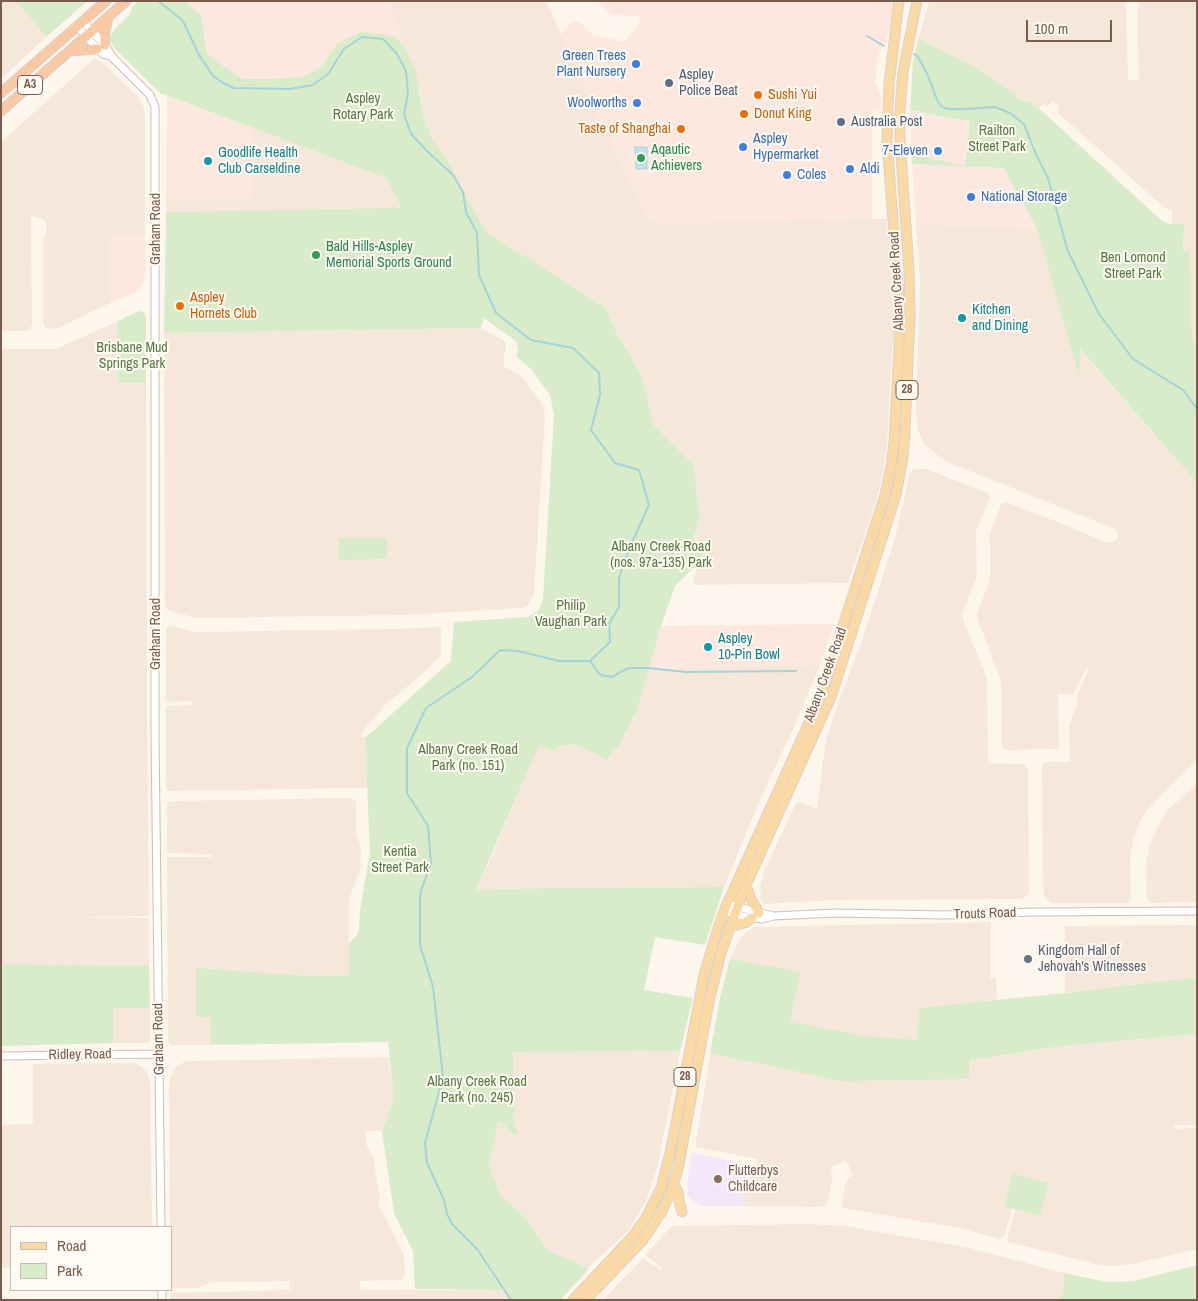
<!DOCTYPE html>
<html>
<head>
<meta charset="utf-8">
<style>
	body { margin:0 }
	#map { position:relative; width:1198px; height:1301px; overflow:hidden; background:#fdf6ec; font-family:"Archivo Narrow",sans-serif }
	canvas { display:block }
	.frame { position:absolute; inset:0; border:2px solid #7a5c4d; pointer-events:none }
	.legend { position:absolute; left:10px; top:1226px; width:162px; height:65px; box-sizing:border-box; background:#fffaf3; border:1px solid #cabbb1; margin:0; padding:6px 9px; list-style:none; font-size:15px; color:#7a5c4d }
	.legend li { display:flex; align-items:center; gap:10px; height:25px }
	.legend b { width:25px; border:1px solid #cabbb1 }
	.scale { position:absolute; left:1026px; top:20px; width:86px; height:22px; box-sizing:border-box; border:2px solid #7a5c4d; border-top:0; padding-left:6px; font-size:15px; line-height:18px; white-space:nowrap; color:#7a5c4d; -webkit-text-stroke:4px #fffaf3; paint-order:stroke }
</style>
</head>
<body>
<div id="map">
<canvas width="1198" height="1301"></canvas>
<div class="frame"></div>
<ul class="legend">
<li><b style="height:6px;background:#fbd9a5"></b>Road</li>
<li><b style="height:14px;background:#d8ecc9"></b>Park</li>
</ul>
<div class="scale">100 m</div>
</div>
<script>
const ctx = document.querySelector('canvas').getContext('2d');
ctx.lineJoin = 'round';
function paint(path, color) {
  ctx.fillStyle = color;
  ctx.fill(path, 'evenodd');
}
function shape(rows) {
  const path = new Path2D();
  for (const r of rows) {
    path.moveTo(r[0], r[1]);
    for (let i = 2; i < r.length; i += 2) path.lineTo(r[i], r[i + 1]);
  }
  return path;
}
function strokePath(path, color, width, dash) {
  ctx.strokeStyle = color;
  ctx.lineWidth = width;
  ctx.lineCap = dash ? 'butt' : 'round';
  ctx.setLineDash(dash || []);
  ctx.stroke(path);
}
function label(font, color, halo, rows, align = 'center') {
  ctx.font = font + ' "Archivo Narrow",sans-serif';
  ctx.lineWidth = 4;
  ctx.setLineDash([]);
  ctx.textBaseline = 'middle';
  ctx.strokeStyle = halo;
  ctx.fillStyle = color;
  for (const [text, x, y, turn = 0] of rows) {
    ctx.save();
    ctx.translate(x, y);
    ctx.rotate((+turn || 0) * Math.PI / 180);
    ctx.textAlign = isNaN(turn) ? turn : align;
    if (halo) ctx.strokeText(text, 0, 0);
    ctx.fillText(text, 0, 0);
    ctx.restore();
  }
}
paint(shape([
	[1,1,16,1,46,37,1,79],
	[387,1,546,1,586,90,651,222,887,219,894,316,887,446,882,477,876,502,848,583,693,585,697,564,707,545,692,545,700,515,693,464,653,424,642,374,615,330,605,307,485,231,448,161,432,139,424,118,421,94,404,45,394,37,402,33],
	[929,1,1126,1,1128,80,1139,79,1137,13,1139,1,1197,1,1197,358,1192,356,1190,251,1183,251,1184,224,1172,224,1172,211,1165,208,1058,113,1059,107,1053,101,1047,107,1043,104,1039,109,930,45,919,37],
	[95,58,102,62,139,98,143,106,145,117,145,235,110,235,110,303,58,328,48,329,45,328,43,322,43,238,46,235,47,226,43,219,33,216,31,218,32,325,28,331,1,331,1,142],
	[253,128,386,178,401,209,166,212,166,197,182,199,252,199],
	[916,224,1037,229,1078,374,1079,349,1183,467,1197,485,1197,759,1151,806,1141,819,1133,841,1130,857,1131,900,1128,903,1052,903,1050,902,1044,895,1043,887,1042,765,1046,762,1070,762,1069,726,1071,720,1077,705,1077,696,1087,673,1089,671,1088,668,1085,670,1073,695,1058,694,1059,745,1057,749,1005,750,1002,746,1001,681,978,620,977,614,988,585,991,566,990,546,989,541,990,534,1001,505,1003,503,1005,502,1016,506,1068,526,1104,542,1110,543,1115,541,1119,535,1115,529,945,461,925,445,921,438,918,429,916,415,920,281],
	[118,321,118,383,146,383,147,706,149,916,91,917,91,918,149,918,149,966,1,964,1,349,56,349],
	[481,328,504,341,506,346,506,350,504,355,504,367,509,369,522,377,541,402,545,415,534,593,531,600,528,605,522,608,405,615,196,618,171,611,167,609,165,606,164,333],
	[915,469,926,469,988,493,990,495,990,498,977,529,976,530,977,576,962,614,964,622,987,678,988,763,1024,764,1028,769,1029,892,1027,896,1021,899,836,900,764,904,761,899,760,888,764,871,797,801,817,809,826,739,841,696,864,635,896,535,910,472],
	[168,626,172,626,195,632,393,629,439,627,441,628,441,655,420,676,385,705,367,726,360,737,365,738,367,788,166,791,166,706,192,705,191,701,166,702,166,630],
	[820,665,794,727,759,802,724,887,549,888,476,891,495,849,539,744,558,746,575,744,611,753,618,748,637,710,648,668],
	[1197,783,1197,902,1151,903,1149,901,1147,897,1146,863,1150,845,1159,824,1167,811],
	[351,798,354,800,356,803,356,831,361,850,360,870,349,900,349,975,308,976,196,1017,210,1017,211,1045,170,1045,168,1041,167,857,212,857,211,854,167,853,167,803,172,801],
	[991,922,990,978,996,978,997,1000,965,1004,969,1060,1062,1046,1197,1034,1197,1125,1173,1125,1173,1129,1197,1128,1197,1249,1128,1265,1111,1266,1098,1265,1009,1242,1007,1239,1016,1209,1040,1216,1049,1183,1014,1173,1004,1205,1012,1208,1004,1237,1000,1239,959,1228,843,1208,842,1203,845,1185,848,1179,853,1175,846,1160,832,1167,831,1173,833,1173,828,1201,823,1206,818,1207,742,1206,750,1165,757,1164,758,1159,695,1147,719,1003,730,959,741,937,753,927],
	[1197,925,1197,977,1065,993,1065,926],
	[113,1008,150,1008,150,1041,148,1043,113,1043],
	[680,1051,658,1164,646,1201,628,1231,588,1268,548,1250,527,1219,501,1196,489,1166,498,1122,502,1123,515,1136,518,1133,514,1124,513,1052],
	[389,1057,394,1098,382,1131,366,1131,366,1144,373,1156,380,1199,378,1203,404,1255,405,1275,403,1278,400,1280,360,1281,360,1290,505,1290,511,1300,170,1300,170,1293,290,1290,289,1281,212,1282,197,1288,171,1288,171,1227,170,1227,169,1083,173,1071,177,1066,182,1063,189,1061],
	[131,1063,136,1063,142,1067,147,1072,150,1082,152,1227,11,1227,11,1267,1,1268,1,1125,33,1124,33,1064],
	[807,1224,845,1226,966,1247,1064,1273,1063,1294,1057,1300,603,1300,643,1258,660,1270,662,1268,645,1255,671,1227,675,1226]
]), '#f5e8da');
paint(shape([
	[184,1,387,1,402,33,394,37,382,34,338,43,321,66,306,76,274,79,242,79,207,54,201,15],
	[597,1,893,1,891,25,885,44,879,51,875,82,880,94,882,100,881,109,872,111,872,219,651,222,586,90,561,33,572,22,578,21,593,35,624,42,641,21,637,16,611,15],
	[167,96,253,128,253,199,182,199,166,197],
	[910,110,928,114,970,121,1003,168,1037,229,916,224,912,164,962,166,911,154],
	[110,234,145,235,146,271,145,277,139,290,132,294,110,303],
	[834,624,820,665,648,668,661,626]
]), '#fde8e0');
paint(shape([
	[692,1153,750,1165,742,1206,702,1206,693,1202,688,1196,687,1192,688,1192,687,1186,690,1172,688,1171]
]), '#f3e8fa');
paint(shape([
	[16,1,88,1,46,37],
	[139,1,184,1,201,15,207,54,242,79,274,79,306,76,321,66,338,43,361,32,382,34,394,37,404,45,416,72,424,118,432,139,448,161,485,231,605,307,615,330,642,375,653,424,693,464,700,515,692,544,708,544,697,564,675,586,661,626,637,710,618,748,611,753,608,760,575,744,558,746,555,752,539,745,476,890,549,888,724,887,705,945,655,937,644,990,693,998,680,1051,513,1052,514,1124,518,1132,515,1136,502,1123,498,1122,489,1166,501,1196,527,1219,548,1250,588,1268,588,1270,560,1300,511,1300,505,1290,415,1289,413,1251,394,1213,382,1131,394,1098,388,1042,211,1045,210,1017,196,1017,196,968,308,976,349,975,349,943,357,935,359,928,360,910,370,853,365,738,451,661,454,622,528,617,538,611,543,600,554,414,550,395,530,368,516,357,518,351,516,341,484,318,481,328,164,333,166,212,401,208,386,178,160,93,113,47,110,38,113,31,130,14,132,7],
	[919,37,930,45,979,69,1022,100,1032,104,1043,112,1162,221,1170,224,1184,224,1183,251,1190,251,1192,339,1197,350,1197,485,1183,467,1080,349,1079,377,1037,229,1003,168,912,164,911,154,965,166,970,121,928,114,910,110,913,61],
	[139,311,144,312,146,316,146,383,118,383,118,321],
	[339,538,387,538,387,557,384,559,381,559,338,560,339,558],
	[730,959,800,972,790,1022,864,1036,917,1040,919,1008,1065,993,1197,977,1197,1034,1062,1046,969,1060,969,1079,842,1081,710,1053,719,1003],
	[1,964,149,966,150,1008,113,1008,113,1043,1,1046],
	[1013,1173,1049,1183,1040,1216,1004,1206],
	[1197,1265,1197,1300,1057,1300,1063,1294,1064,1273,1107,1282,1133,1281]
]), '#d8ecc9');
const water = shape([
	[635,147,647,147,647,169,636,169,635,147]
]);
paint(water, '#bfe3e8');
strokePath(water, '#a5d3da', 1);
strokePath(shape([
	[158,1,180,18,184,23,199,55,213,76,223,83,234,88,290,89,313,85,328,74,344,49,362,37,383,39,397,54,406,71,408,93,404,114,411,134,429,153,453,175,463,192,466,212,477,233,479,275,496,313,531,340,573,348,599,373,600,395,591,430,615,463,639,470,649,505,629,549,619,578,619,607,609,624,610,642,590,661,559,661,518,651,500,650,472,677,426,708,407,748,407,793,428,826,431,863,421,891,420,899,420,945,433,987,443,1077,425,1143,427,1163,444,1200,447,1214,452,1224,477,1249,511,1300],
	[867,36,884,46],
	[914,54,918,57,927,73,938,102,942,107,948,109,963,109,995,107,1010,113,1024,124,1035,152,1048,178,1067,249,1099,314,1133,359,1183,390,1197,409],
	[590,661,600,675,613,677,620,672,629,668,648,668,686,672,796,671]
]), '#a5d3da', 2);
const tertiary = shape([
	[83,22,105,45,113,58,150,95,155,107,155,735,161,1227],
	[77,27,103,54,113,57],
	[727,904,773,916],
	[724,911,746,917,762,919,773,916,836,913,944,915,1036,912,1197,911],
	[1,1056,160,1054],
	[162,1290,162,1300]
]);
const primary = shape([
	[746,885,751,899,759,913],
	[729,927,745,923,752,918],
	[674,1184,678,1192,680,1205,682,1212],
	[573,1300,633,1236,646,1218,661,1188,671,1149,704,975,718,928,727,904,812,716,821,694,885,495,891,466,894,442,899,351,899,299,887,141,889,84,899,1],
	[586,1300,643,1240,661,1213,671,1192,678,1169,709,1002,721,953,743,892,831,697,896,495,903,457,905,432,910,317,909,270,900,140,900,110,903,72,917,1]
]);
const trunk = shape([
	[105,45,105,34,108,17],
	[70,51,97,49],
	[1,93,106,1],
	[1,111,126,1]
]);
strokePath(tertiary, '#d1beb0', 9);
strokePath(primary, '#dad1cd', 11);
strokePath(trunk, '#dad1cd', 11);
strokePath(tertiary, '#fff', 7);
strokePath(primary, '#fbd9a5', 9);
strokePath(trunk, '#f9c8a4', 9);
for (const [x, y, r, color] of [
	[636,64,5,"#3f7fe0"],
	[669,83,5,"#5c6f8a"],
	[758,95,5,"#e8710a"],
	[637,103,5,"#3f7fe0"],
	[744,114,5,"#e8710a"],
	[841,122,5,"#5c6f8a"],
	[681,129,5,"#e8710a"],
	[743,147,5,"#3f7fe0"],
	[938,151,5,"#3f7fe0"],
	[641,158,5,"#2e9e5b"],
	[208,161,5,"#0f9aa8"],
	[850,169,5,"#3f7fe0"],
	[787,175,5,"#3f7fe0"],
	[971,197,5,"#3f7fe0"],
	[316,255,5,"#2e9e5b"],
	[180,306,5,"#e8710a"],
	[962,318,5,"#0f9aa8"],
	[708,647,5,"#0f9aa8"],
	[1028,959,5,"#6b7280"],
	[718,1179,5,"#8d6e63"]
]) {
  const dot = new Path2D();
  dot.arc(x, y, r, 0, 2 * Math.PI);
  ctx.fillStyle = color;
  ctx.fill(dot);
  strokePath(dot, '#fffaf3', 2);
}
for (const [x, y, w] of [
	[30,85,25],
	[907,390,22],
	[685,1077,22]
]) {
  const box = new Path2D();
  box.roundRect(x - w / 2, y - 9.5, w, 19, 4);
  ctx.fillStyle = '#fffaf3';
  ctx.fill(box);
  strokePath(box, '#7a5c4d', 1);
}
label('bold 12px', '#7a5c4d', null, [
	["A3",30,85],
	["28",907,390],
	["28",685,1077]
]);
label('14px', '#366cbe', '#fffaf3', [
	["Green Trees",626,56,"right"],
	["Plant Nursery",626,72,"right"],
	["Woolworths",627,103,"right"],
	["Aspley",753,139],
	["Hypermarket",753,155],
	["7-Eleven",928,151,"right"],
	["Aldi",860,169],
	["Coles",797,175],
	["National Storage",981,197]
], 'left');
label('14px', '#4e5e75', '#fffaf3', [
	["Aspley",679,75],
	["Police Beat",679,91],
	["Australia Post",851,122]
], 'left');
label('14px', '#c56008', '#fffaf3', [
	["Sushi Yui",768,95],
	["Donut King",754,114],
	["Taste of Shanghai",671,129,"right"],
	["Aspley",190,298],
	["Hornets Club",190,314]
], 'left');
label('14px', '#537a41', '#fffaf3', [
	["Aspley",363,99],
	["Rotary Park",363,115],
	["Railton",997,131],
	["Street Park",997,147],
	["Ben Lomond",1133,258],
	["Street Park",1133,274],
	["Brisbane Mud",132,348],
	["Springs Park",132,364],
	["Albany Creek Road",661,547],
	["(nos. 97a-135) Park",661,563],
	["Philip",571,606],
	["Vaughan Park",571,622],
	["Albany Creek Road",468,750],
	["Park (no. 151)",468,766],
	["Kentia",400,852],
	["Street Park",400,868],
	["Albany Creek Road",477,1082],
	["Park (no. 245)",477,1098]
]);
label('14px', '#27864d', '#fffaf3', [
	["Aqautic",651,150],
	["Achievers",651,166],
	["Bald Hills-Aspley",326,247],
	["Memorial Sports Ground",326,263]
], 'left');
label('14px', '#0d838f', '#fffaf3', [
	["Goodlife Health",218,153],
	["Club Carseldine",218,169],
	["Kitchen",972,310],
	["and Dining",972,326],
	["Aspley",718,639],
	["10-Pin Bowl",718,655]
], 'left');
label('14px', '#7a5c4d', '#fffaf3', [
	["Graham Road",156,229,-90],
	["Albany Creek Road",897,281,-93],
	["Graham Road",156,634,-90],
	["Albany Creek Road",826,675,-70],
	["Trouts Road",985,914,-2],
	["Graham Road",159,1039,-91],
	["Ridley Road",80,1055,-1]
]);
label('14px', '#5b616d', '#fffaf3', [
	["Kingdom Hall of",1038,951],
	["Jehovah's Witnesses",1038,967]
], 'left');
label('14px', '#785e54', '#fffaf3', [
	["Flutterbys",728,1171],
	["Childcare",728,1187]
], 'left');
</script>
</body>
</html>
